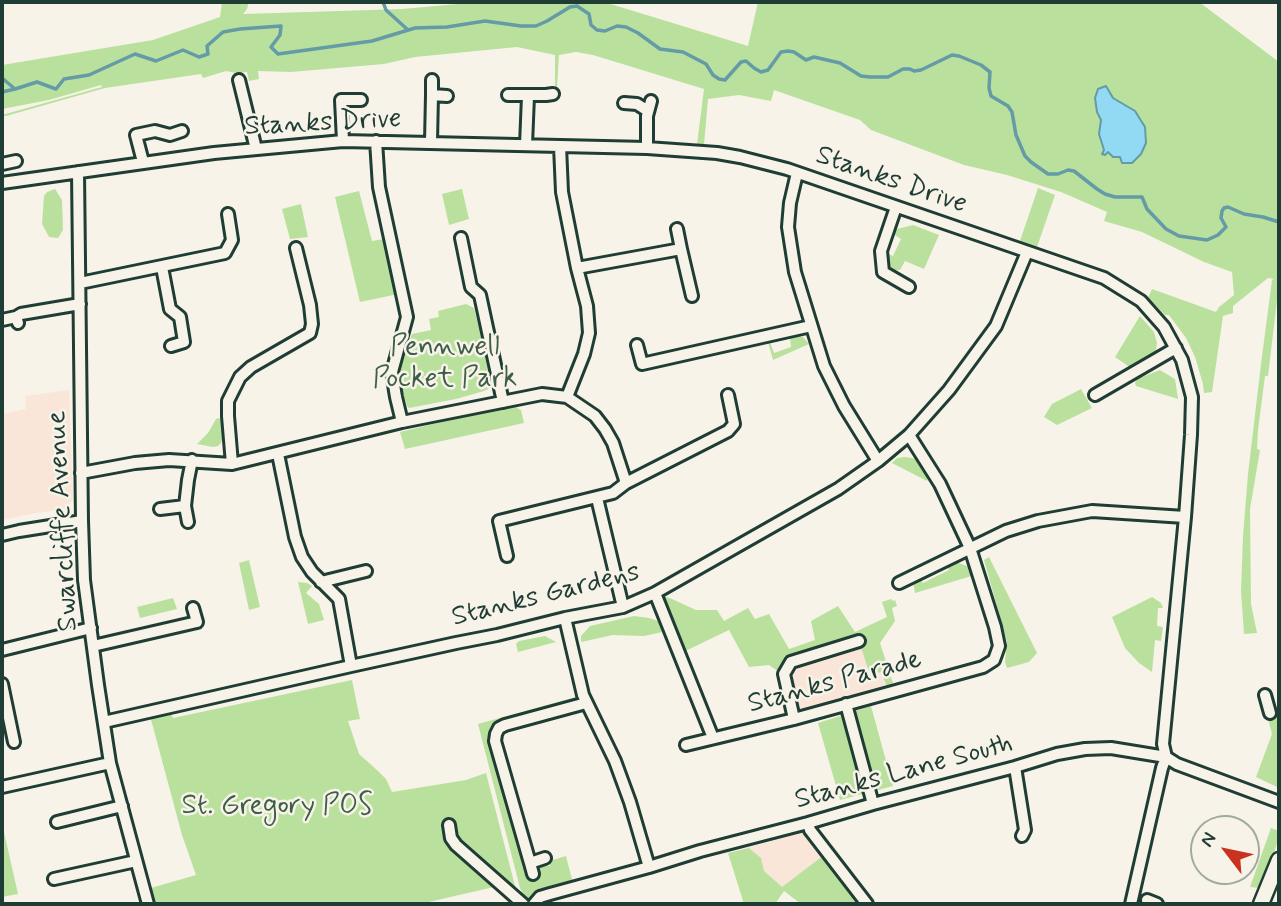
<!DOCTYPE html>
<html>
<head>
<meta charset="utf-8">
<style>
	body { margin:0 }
	#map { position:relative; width:1281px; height:906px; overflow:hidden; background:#f7f3e8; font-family:Mynerve,sans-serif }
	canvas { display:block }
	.frame { position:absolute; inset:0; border:4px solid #1f3d34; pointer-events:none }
	.north { position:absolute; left:1190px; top:815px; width:70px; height:70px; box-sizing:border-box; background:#f7f3e8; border:2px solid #a1aaa0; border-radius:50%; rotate:302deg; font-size:19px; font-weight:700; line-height:28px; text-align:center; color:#1f3d34 }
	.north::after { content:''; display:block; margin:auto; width:24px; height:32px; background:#c8321e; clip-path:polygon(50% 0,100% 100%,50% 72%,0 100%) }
</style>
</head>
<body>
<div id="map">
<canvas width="1281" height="906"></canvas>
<div class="frame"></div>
<div class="north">N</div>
</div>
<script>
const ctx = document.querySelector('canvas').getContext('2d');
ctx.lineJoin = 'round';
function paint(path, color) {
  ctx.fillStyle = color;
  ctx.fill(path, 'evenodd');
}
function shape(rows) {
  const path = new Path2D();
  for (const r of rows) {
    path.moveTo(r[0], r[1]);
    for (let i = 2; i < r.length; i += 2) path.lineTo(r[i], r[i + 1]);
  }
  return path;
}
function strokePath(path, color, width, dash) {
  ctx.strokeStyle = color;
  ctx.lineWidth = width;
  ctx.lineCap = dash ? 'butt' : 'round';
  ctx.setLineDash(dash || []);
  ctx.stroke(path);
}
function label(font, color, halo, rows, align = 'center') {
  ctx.font = font + ' Mynerve,sans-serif';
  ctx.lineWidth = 5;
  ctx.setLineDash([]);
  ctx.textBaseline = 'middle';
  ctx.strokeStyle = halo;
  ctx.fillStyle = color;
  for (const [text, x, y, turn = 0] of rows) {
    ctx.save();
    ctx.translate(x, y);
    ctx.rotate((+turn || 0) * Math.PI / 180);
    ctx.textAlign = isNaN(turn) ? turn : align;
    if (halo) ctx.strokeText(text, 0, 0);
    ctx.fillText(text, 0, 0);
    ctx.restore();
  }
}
paint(shape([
	[69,390,73,499,66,509,36,513,2,520,2,414,26,409,25,396],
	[859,641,875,644,890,692,794,719,785,670],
	[810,830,838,866,798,902,737,851]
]), '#f9e6d9');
paint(shape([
	[222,2,249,2,247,9,243,14,402,9,480,2,604,2,748,46,758,2,1199,2,1279,62,1279,284,1268,376,1265,376,1258,430,1257,449,1260,450,1250,509,1251,604,1257,633,1244,634,1241,591,1243,536,1248,474,1261,364,1272,280,1274,279,1268,278,1233,306,1233,313,1223,316,1212,392,1204,393,1203,384,1195,357,1186,338,1169,315,1165,315,1148,298,1152,289,1216,312,1219,307,1234,295,1232,272,1204,262,1142,232,1104,221,1107,212,1061,192,1007,175,964,165,871,130,860,120,774,90,771,101,739,95,708,99,704,145,697,144,704,89,593,55,576,52,559,55,557,87,555,87,555,55,517,47,415,57,384,64,291,72,258,71,259,79,249,81,247,72,236,73,226,71,203,78,201,74,105,88,6,116,2,116,2,115,102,87,101,85,49,100,2,109,2,65,153,40,220,17],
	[1038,188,1055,195,1037,247,1020,241],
	[55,189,62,200,63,230,58,238,49,237,42,224,44,196,47,192],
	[462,189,469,219,449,225,442,194],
	[359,191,372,241,390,238,403,293,360,302,335,197],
	[301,204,308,237,290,239,282,209],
	[913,225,939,235,924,269,905,261,900,270,890,271,888,269,886,253,893,256,901,239,892,233,893,230],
	[466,304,474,308,483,345,490,384,488,389,484,391,456,399,409,408,407,406,403,393,401,377,401,365,412,334,431,330,429,319,439,317,438,311],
	[1140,316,1154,332,1157,343,1156,350,1151,357,1131,368,1115,357],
	[796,336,803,337,809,344,773,360,768,342,770,342,774,353,791,347,790,338],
	[1160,370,1175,379,1178,399,1136,386,1135,383,1137,379],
	[1081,389,1092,408,1057,425,1044,417,1052,404],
	[516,404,517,408,521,410,524,423,405,449,400,432],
	[219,418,221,420,224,434,221,443,218,446,213,447,197,444,208,433,216,419],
	[905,457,918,459,926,471,928,476,927,481,892,463,897,458],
	[989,557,1037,653,1029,662,1007,668,1005,662,1007,642,984,560],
	[249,560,260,607,249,610,239,563],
	[951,560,972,568,975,575,915,593,913,581,918,574,923,583,949,570,945,562],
	[298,582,307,583,312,586,306,593,319,604,324,620,308,624],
	[655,593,672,599,696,610,717,610,724,621,748,608,755,619,769,614,789,649,815,640,811,621,838,606,855,632,887,617,882,602,891,599,893,601,895,600,897,606,892,608,895,621,880,643,893,683,887,686,881,672,870,675,859,641,779,672,769,665,749,667,729,630,679,654],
	[1152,597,1161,603,1163,608,1158,608,1157,626,1163,627,1161,641,1155,640,1152,672,1139,663,1125,648,1112,617],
	[173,598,177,609,140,618,137,607],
	[634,616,649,618,658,621,662,632,644,636,613,635,581,642,581,636,590,626],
	[545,636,556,642,518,652,516,644,519,641],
	[352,680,360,719,348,721,359,754,378,771,386,779,392,792,466,780,486,773,515,886,512,889,506,896,494,887,420,904,148,904,144,890,196,875,182,835,149,712,169,708,173,718],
	[583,695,586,703,505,725,496,734,530,865,550,866,549,861,566,856,574,887,534,904,528,904,520,888,478,724],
	[1279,704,1279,788,1256,777,1272,734,1268,719,1275,716,1274,710],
	[871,706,893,786,840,800,818,723],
	[2,823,18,894,2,897],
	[1271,828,1279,831,1279,837,1272,859,1260,888,1250,887],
	[749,848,761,858,764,871,782,887,828,852,867,904,801,904,784,891,775,904,744,904,728,853]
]), '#b9e19d');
const water = shape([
	[1106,86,1113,98,1135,111,1145,127,1146,143,1141,154,1132,163,1122,163,1120,157,1113,157,1108,152,1105,155,1102,154,1104,150,1099,134,1101,120,1097,112,1095,98,1098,89,1106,86]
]);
paint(water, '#92daf4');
strokePath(water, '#649ba7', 2);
strokePath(shape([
	[383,2,386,10,408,30],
	[2,78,15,89,37,82,56,89,64,79,89,75,135,54,156,61,183,50,199,57,208,54,207,46,223,32,240,29,281,26,280,35,271,47,278,54,372,41,415,28,447,27,485,21,521,26,536,26,547,21,570,7,577,6,589,14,591,25,597,30,605,31,617,26,626,27,638,33,660,49,683,52,706,64,713,75,719,79,725,80,741,62,746,61,754,68,761,72,768,70,781,52,788,51,794,52,806,60,814,57,840,63,861,76,870,77,888,77,903,69,910,69,914,71,921,70,952,55,959,56,981,65,990,72,989,88,991,96,1008,106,1012,112,1016,135,1025,156,1031,162,1048,174,1058,174,1068,170,1074,171,1097,189,1105,194,1115,197,1142,197,1147,209,1166,229,1179,236,1207,240,1218,235,1226,227,1221,218,1222,211,1224,208,1228,207,1244,214,1263,217,1279,222],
	[2,92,15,89]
]), '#649ba7', 3.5);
const street = shape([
	[239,80,256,149],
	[432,80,432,95],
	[508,95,546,95,553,94],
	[624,103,637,104,648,111],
	[343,141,341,100,361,100],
	[376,141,379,187,407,317,392,372,396,397,402,422],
	[431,142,432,95,447,96],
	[526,145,528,96],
	[560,146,562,192,577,268,681,249,692,296],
	[647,148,647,116,651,101],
	[143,162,136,135,155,131,170,135,182,131],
	[2,164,16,161],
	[78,172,82,521,84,580,98,685,110,763,148,904],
	[797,173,790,203,788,227,795,272,824,366,844,406,878,461],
	[2,183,214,153,343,141,647,148,717,153,740,157,787,169,1104,278,1141,301,1164,327,1182,360,1192,397,1191,435,1185,517,1163,744,1166,757],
	[896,207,881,251,883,272,909,287],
	[677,229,681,249],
	[461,238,471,287,480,295,503,402],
	[162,267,170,309,180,317,184,342,171,346],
	[80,283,225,253,232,240,228,214],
	[16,317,21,314,80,304],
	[2,320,16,317,18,323],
	[637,345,642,364,811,326],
	[1095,395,1176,348],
	[567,397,584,354,589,333,587,306,577,268],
	[278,454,295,537,302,557,312,572,339,599,351,666],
	[232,464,228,416,228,401,240,377,251,367,310,333,312,324,310,305,296,248],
	[81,473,135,463,169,460,232,464,402,422,542,394,567,397,595,416,605,429,613,443,626,483],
	[597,498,623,607],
	[160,509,185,506],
	[188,522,185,506,188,480,192,460],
	[2,535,19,531,82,521],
	[507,556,499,521,613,493,626,483,728,431,734,424,728,395],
	[321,582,366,571],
	[899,583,1006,531,1038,521,1092,511,1185,517],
	[655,593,713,738],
	[565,618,583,695,615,761,630,802,649,867],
	[93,646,197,622,193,608],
	[2,650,91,628],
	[2,684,14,742],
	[1265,695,1270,713],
	[846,704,873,804],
	[794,719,784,674,791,662,859,641],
	[104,722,351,666,456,643,497,635,565,618,623,607,655,593,838,489,878,461,909,435,949,390,996,326,1027,252],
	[686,745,794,719,983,667,994,660,999,646,995,627,970,548,940,484,909,435],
	[1015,767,1025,830,1022,836],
	[2,787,110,763],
	[57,822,122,806],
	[808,823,810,830,867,904],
	[449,825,451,838,456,845,523,904],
	[530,863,495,741,496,734,499,728,505,725,586,703],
	[533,874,530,863,545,858],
	[54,879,136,861],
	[1147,900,1157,904],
	[534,904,540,897,550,894,649,867,700,851,808,823,873,804,1015,767,1057,754,1085,749,1111,748,1166,757,1177,764,1279,802],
	[1131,904,1162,768,1166,757]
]);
const secondary = shape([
	[1261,904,1279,860]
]);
strokePath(street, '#1f3d34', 16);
strokePath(secondary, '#1f3d34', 19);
strokePath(street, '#f7f3e8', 10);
strokePath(secondary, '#f7f3e8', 14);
label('28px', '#1f3d34', '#f7f3e8', [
	["Stanks Drive",323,124,-3],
	["Stanks Drive",891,181,19],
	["Swarcliffe Avenue",64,521,-93],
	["Stanks Gardens",546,596,-14],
	["Stanks Parade",835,683,-15],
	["Stanks Lane South",904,773,-15]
]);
label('28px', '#3e5e49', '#f7f3e8', [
	["Pennwell",445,348],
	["Pocket Park",445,380],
	["St. Gregory POS",277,807]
]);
</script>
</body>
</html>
